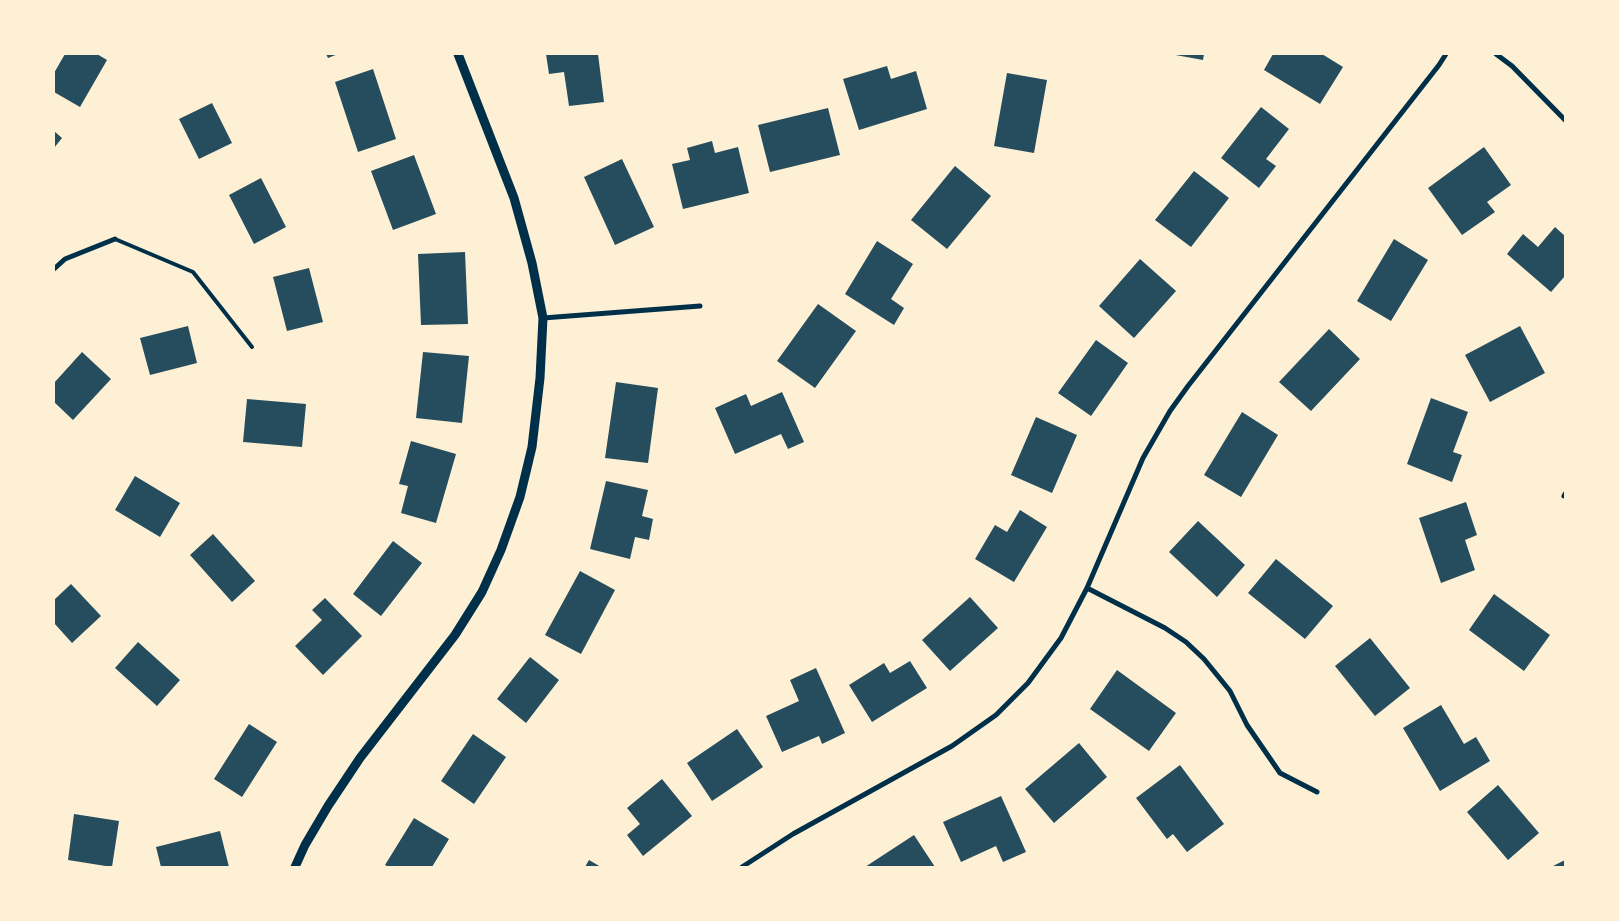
<!DOCTYPE html>
<html>
<head>
<meta charset="utf-8">
<style>
	body { margin:0 }
	#map { position:relative; width:1619px; height:921px; overflow:hidden; background:#fdf0d5; font-family:Quicksand,sans-serif }
	canvas { display:block }
	.frame { position:absolute; inset:0; border:55px solid #fdf0d5; pointer-events:none }
</style>
</head>
<body>
<div id="map">
<canvas width="1619" height="921"></canvas>
<div class="frame"></div>
</div>
<script>
const ctx = document.querySelector('canvas').getContext('2d');
ctx.lineJoin = 'round';
function paint(path, color) {
  ctx.fillStyle = color;
  ctx.fill(path, 'evenodd');
}
function shape(rows) {
  const path = new Path2D();
  for (const r of rows) {
    path.moveTo(r[0], r[1]);
    for (let i = 2; i < r.length; i += 2) path.lineTo(r[i], r[i + 1]);
  }
  return path;
}
function strokePath(path, color, width, dash) {
  ctx.strokeStyle = color;
  ctx.lineWidth = width;
  ctx.lineCap = dash ? 'butt' : 'round';
  ctx.setLineDash(dash || []);
  ctx.stroke(path);
}
paint(shape([
	[65,54,97,54,107,60,80,107,54,92,54,73],
	[326,54,338,54,328,58],
	[546,54,598,54,604,102,569,106,564,72,549,74],
	[1170,54,1204,54,1203,60],
	[1273,54,1322,54,1343,67,1320,104,1264,70],
	[887,66,891,79,916,71,927,109,859,130,843,79],
	[373,69,396,139,358,152,335,82],
	[1007,73,1047,80,1034,153,994,146],
	[212,103,232,143,199,159,179,119],
	[1261,107,1289,129,1266,159,1276,166,1259,188,1221,158],
	[828,108,840,155,770,172,758,125],
	[54,131,62,138,54,148],
	[712,141,715,153,738,147,749,193,683,209,672,164,690,160,687,148],
	[1484,147,1511,185,1487,202,1495,212,1462,235,1428,188],
	[414,155,436,214,393,230,371,171],
	[622,159,654,227,615,245,584,177],
	[955,166,991,196,947,249,911,220],
	[1194,171,1229,198,1191,247,1155,220],
	[261,178,286,227,254,244,229,195],
	[1555,227,1565,236,1565,276,1551,292,1507,254,1523,234,1538,247],
	[1394,239,1428,260,1391,321,1357,301],
	[877,241,913,264,891,299,904,308,894,325,845,294],
	[465,252,468,324,421,325,418,254],
	[1140,259,1176,291,1134,338,1099,306],
	[309,268,323,322,287,331,273,277],
	[818,304,856,331,815,388,777,361],
	[188,326,197,363,150,375,140,338],
	[1520,326,1545,373,1490,402,1465,355],
	[1329,329,1360,359,1311,411,1279,382],
	[1096,340,1128,363,1091,416,1058,393],
	[82,352,111,379,73,420,54,402,54,383],
	[423,352,469,356,462,423,416,418],
	[616,382,658,388,648,463,605,458],
	[782,392,804,442,788,449,781,434,735,454,715,408,746,394,751,406],
	[1431,398,1468,412,1453,452,1462,455,1452,482,1407,464],
	[247,399,306,404,302,447,243,442],
	[1242,412,1278,435,1241,497,1204,475],
	[1036,417,1077,435,1052,493,1011,475],
	[411,441,456,454,436,523,401,513,408,486,399,484],
	[135,476,180,503,160,537,115,510],
	[606,481,648,490,642,516,653,519,649,540,635,537,630,559,590,549],
	[1466,502,1477,535,1465,540,1475,570,1441,583,1419,518],
	[1020,510,1047,527,1014,582,975,559,995,525,1007,532],
	[1198,521,1245,565,1217,597,1169,552],
	[213,534,255,581,232,602,190,555],
	[393,541,422,563,381,616,353,594],
	[1276,559,1333,606,1305,639,1248,593],
	[580,571,615,590,581,654,545,635],
	[71,584,101,616,72,643,54,623,54,600],
	[1494,594,1550,635,1524,671,1469,630],
	[970,597,998,628,950,671,922,640],
	[325,598,362,636,323,675,295,646,322,620,312,610],
	[1370,638,1410,688,1375,716,1335,666],
	[138,642,180,680,157,706,115,668],
	[530,657,559,680,526,723,497,699],
	[910,661,927,688,872,722,849,685,884,663,890,673],
	[816,668,845,733,822,744,819,736,782,752,766,716,799,701,790,680],
	[1117,670,1176,713,1149,751,1090,709],
	[1441,705,1464,744,1476,737,1490,761,1440,791,1403,728],
	[249,724,277,742,242,797,214,779],
	[737,729,763,767,712,801,687,763],
	[473,734,506,757,474,804,441,781],
	[1079,743,1107,777,1054,823,1025,789],
	[1180,765,1224,824,1187,852,1173,834,1167,839,1136,798],
	[662,779,692,816,643,856,627,835,640,824,627,808],
	[1498,785,1539,833,1508,860,1467,812],
	[1001,796,1026,852,1003,862,996,846,961,862,943,822],
	[74,814,119,821,112,867,68,860],
	[414,818,449,839,432,867,389,867,385,865],
	[220,831,229,867,161,867,156,847],
	[914,835,935,867,865,867],
	[589,860,601,867,585,867],
	[1565,860,1565,867,1551,867]
]), '#264d5e');
strokePath(shape([
	[115,239,193,272,252,347]
]), '#003049', 4);
strokePath(shape([
	[1496,54,1512,66,1565,120],
	[54,269,65,259,115,239],
	[543,318,700,306],
	[1564,496,1565,494],
	[1087,588,1165,628,1186,642,1204,659,1230,691,1247,725,1280,773,1317,792],
	[742,867,793,834,952,746,996,715,1028,683,1061,638,1087,588,1143,458,1170,411,1188,386,1439,65,1446,54]
]), '#003049', 5);
strokePath(shape([
	[295,867,305,845,328,806,360,758,455,635,482,592,501,550,520,497,532,447,540,378,543,318,532,263,514,198,458,54]
]), '#003049', 9);
</script>
</body>
</html>
